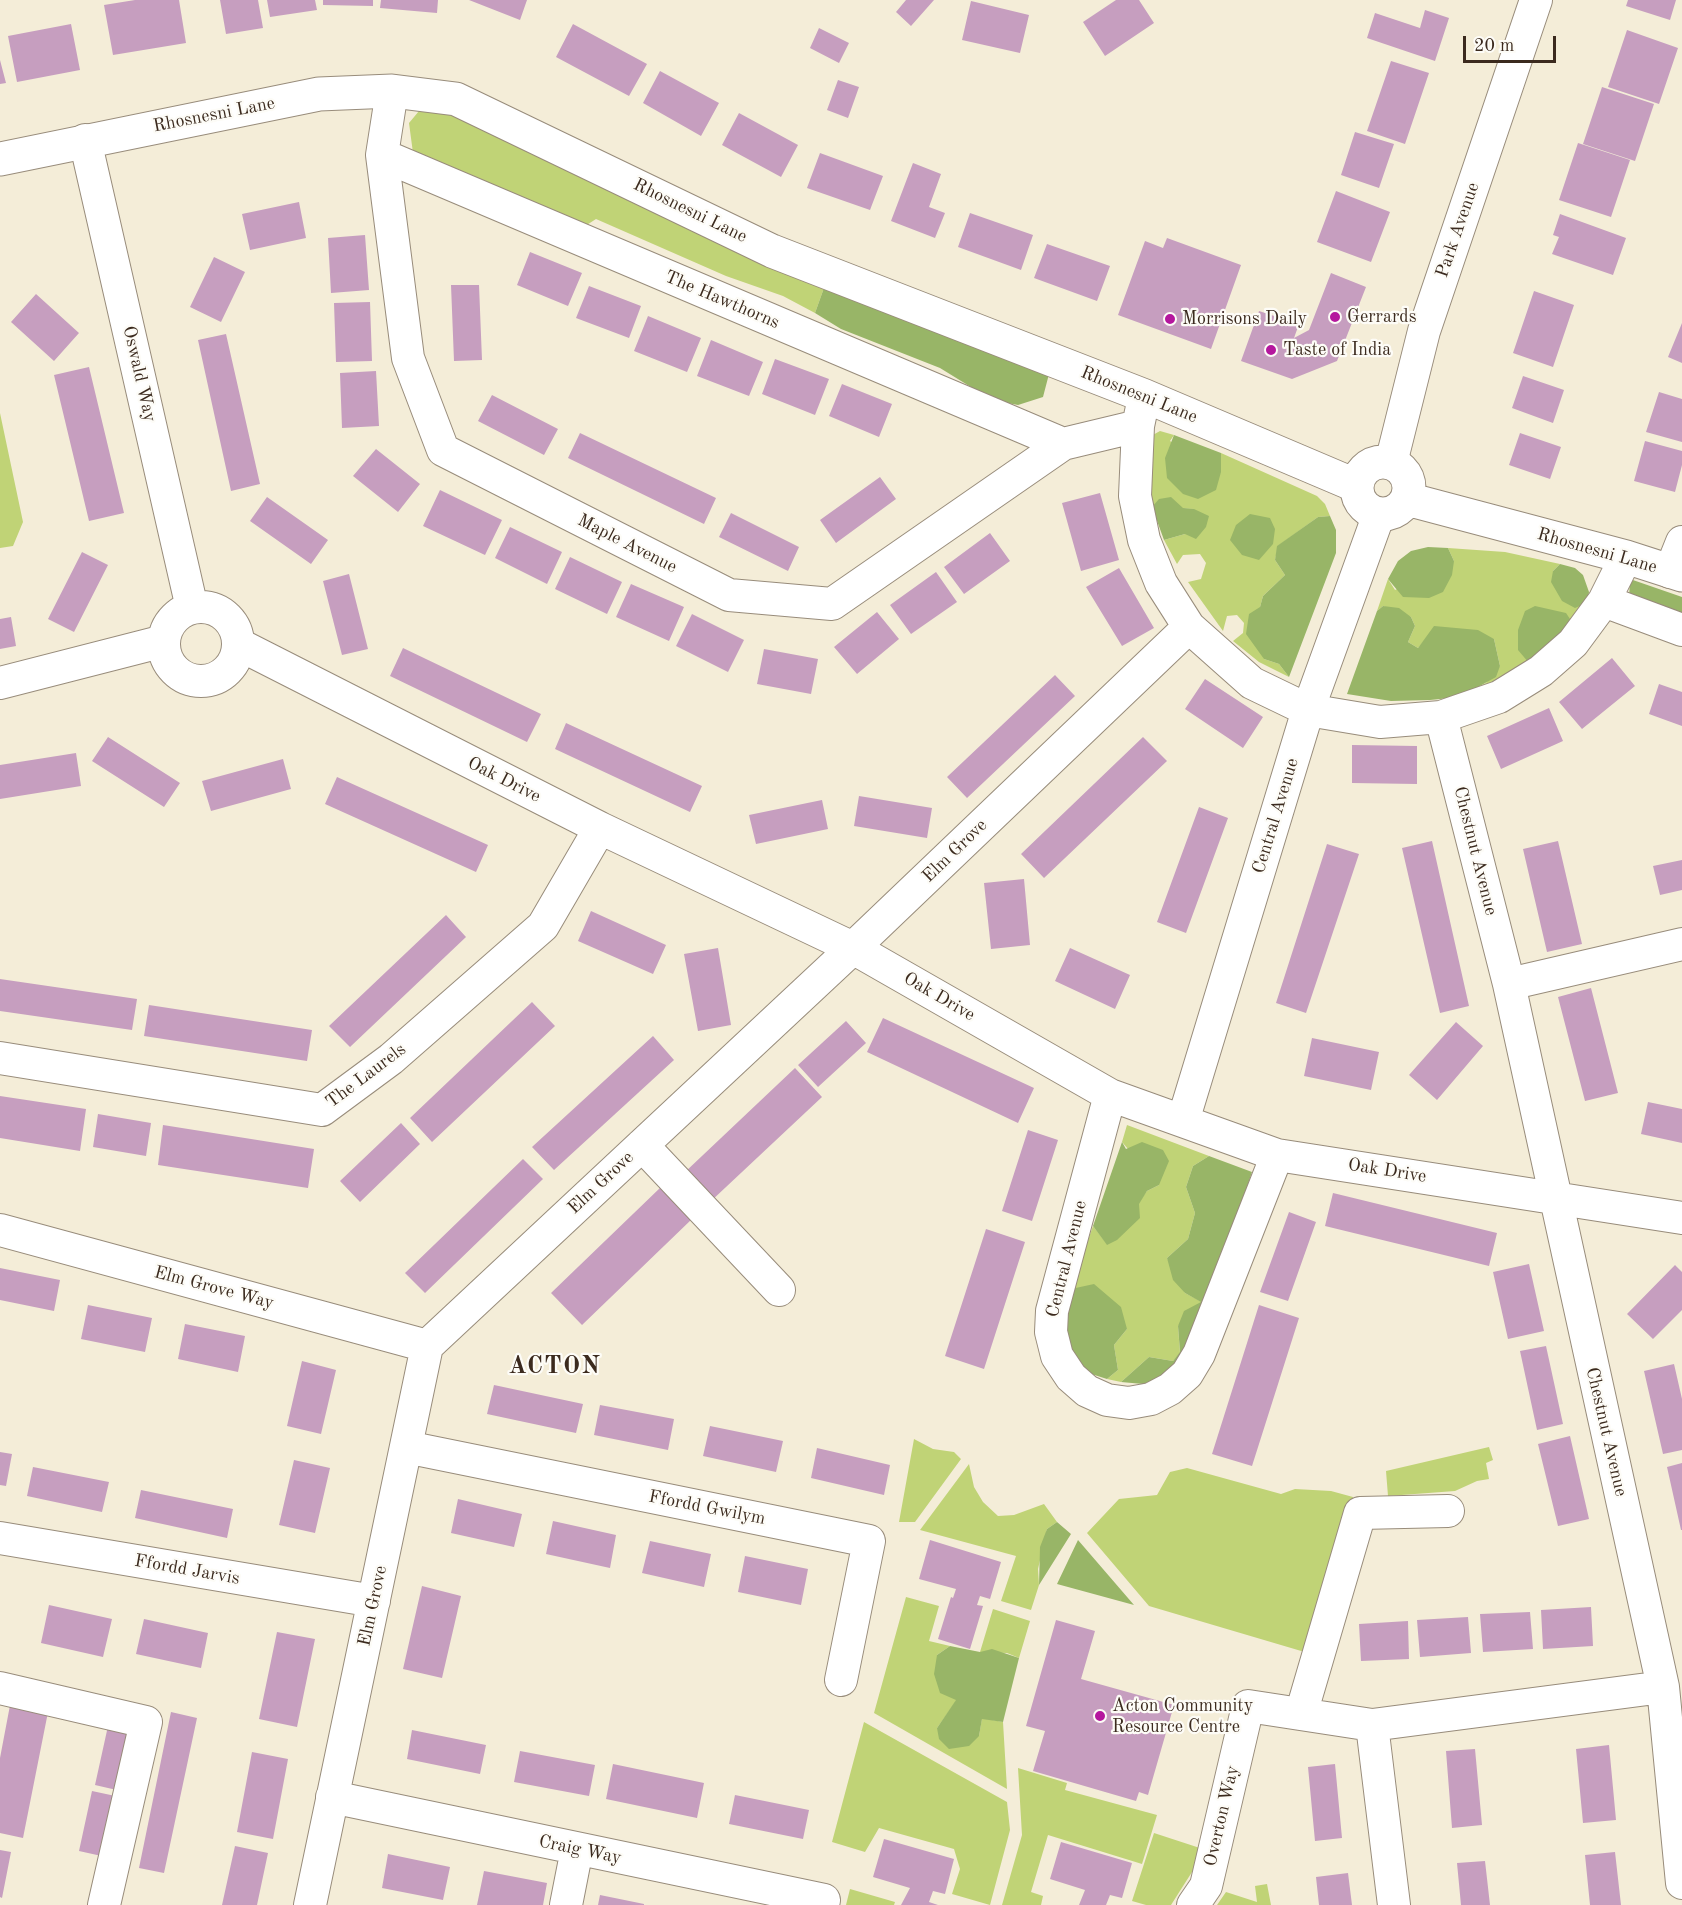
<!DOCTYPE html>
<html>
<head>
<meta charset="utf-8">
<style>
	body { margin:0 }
	#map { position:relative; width:1682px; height:1905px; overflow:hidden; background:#f4edd8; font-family:"Old Standard TT",serif }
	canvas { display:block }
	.scale { position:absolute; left:1463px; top:36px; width:93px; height:27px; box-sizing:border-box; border:3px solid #3b2a1e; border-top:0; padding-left:8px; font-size:18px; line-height:21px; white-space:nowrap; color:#3b2a1e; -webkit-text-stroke:4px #fdfcf7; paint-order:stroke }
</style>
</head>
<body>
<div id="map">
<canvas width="1682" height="1905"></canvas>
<div class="scale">20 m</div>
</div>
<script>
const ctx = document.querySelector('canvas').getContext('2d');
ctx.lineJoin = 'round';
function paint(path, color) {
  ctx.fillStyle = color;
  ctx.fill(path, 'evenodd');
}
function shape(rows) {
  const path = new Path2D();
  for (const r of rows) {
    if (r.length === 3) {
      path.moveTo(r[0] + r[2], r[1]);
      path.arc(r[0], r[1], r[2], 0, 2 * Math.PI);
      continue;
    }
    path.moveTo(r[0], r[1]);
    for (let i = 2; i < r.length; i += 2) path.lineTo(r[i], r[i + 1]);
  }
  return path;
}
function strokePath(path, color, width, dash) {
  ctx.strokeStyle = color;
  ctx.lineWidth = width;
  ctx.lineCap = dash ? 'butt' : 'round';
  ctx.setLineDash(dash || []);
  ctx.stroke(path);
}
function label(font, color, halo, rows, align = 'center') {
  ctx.font = font + ' "Old Standard TT",serif';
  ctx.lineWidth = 4.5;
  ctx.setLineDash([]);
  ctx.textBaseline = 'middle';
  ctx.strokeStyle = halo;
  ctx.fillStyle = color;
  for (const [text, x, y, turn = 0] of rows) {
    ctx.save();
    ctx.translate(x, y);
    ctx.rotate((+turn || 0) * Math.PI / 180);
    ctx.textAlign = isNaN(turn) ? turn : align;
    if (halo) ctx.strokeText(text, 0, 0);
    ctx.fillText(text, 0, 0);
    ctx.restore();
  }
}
paint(shape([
	[419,111,443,112,547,155,825,285,815,313,783,296,726,276,596,219,579,230,413,153,409,123],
	[0,413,23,522,13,546,0,548],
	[1160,431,1174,435,1170,441,1221,472,1221,453,1317,496,1325,504,1330,516,1318,517,1278,546,1275,560,1285,575,1263,596,1260,607,1264,659,1279,664,1289,677,1259,662,1233,641,1243,633,1244,623,1237,615,1227,616,1223,631,1188,582,1201,579,1206,563,1200,554,1183,555,1177,564,1164,540,1185,534,1194,509,1152,507,1145,459,1151,436],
	[1448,548,1505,552,1560,564,1553,571,1587,603,1529,663,1469,694,1468,691,1486,683,1500,666,1494,639,1430,634,1418,648,1408,642,1415,626,1411,617,1383,606,1377,611,1388,579,1395,590,1454,561],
	[1127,1125,1209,1156,1193,1166,1186,1187,1195,1213,1188,1239,1167,1258,1185,1293,1202,1302,1178,1326,1180,1353,1173,1361,1149,1357,1121,1382,1107,1379,1118,1370,1114,1345,1127,1329,1071,1289,1093,1226,1107,1244,1147,1191,1159,1185,1122,1142],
	[914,1439,933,1449,954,1452,961,1459,915,1522,899,1522],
	[1489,1447,1493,1460,1486,1463,1489,1479,1477,1481,1455,1491,1388,1496,1386,1471],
	[969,1464,974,1487,983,1502,998,1516,1014,1515,1044,1504,1057,1522,1047,1529,1038,1569,1039,1585,1031,1610,1001,1601,1016,1556,920,1530],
	[1187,1468,1281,1494,1295,1489,1331,1491,1353,1497,1308,1653,1149,1606,1087,1533,1119,1499,1157,1495,1170,1472],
	[906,1597,939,1606,929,1641,950,1646,937,1655,957,1700,937,1728,979,1736,982,1718,1003,1722,1007,1789,874,1713],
	[993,1609,1030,1621,1019,1658,1007,1653,980,1652],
	[864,1722,1007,1802,1010,1830,990,1905,952,1894,960,1869,954,1849,879,1828,865,1852,832,1842],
	[1018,1768,1067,1783,1065,1790,1157,1815,1142,1864,1048,1835,1031,1892,1043,1896,1041,1905,1002,1905,1022,1835],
	[1154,1833,1206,1850,1171,1905,1146,1905,1132,1901],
	[1267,1884,1271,1905,1217,1905,1226,1892,1257,1902,1255,1886],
	[850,1889,895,1902,894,1905,846,1905]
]), '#c0d376');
paint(shape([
	[825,285,1049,374,1043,397,1018,405,992,400,940,368,841,329,815,313],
	[1174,435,1221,453,1221,472,1216,490,1198,499,1183,494,1167,478,1165,458],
	[1171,497,1183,508,1194,509,1209,516,1206,527,1196,539,1185,534,1164,540,1152,507,1159,499],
	[1250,514,1270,518,1275,529,1273,544,1259,560,1242,555,1230,540,1236,525],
	[1330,516,1336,530,1336,553,1289,677,1279,664,1264,659,1246,634,1249,614,1260,607,1263,596,1285,575,1275,560,1277,546,1318,517],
	[1428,547,1448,548,1454,561,1452,575,1443,592,1429,598,1403,597,1388,579,1398,561,1411,551],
	[1560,564,1575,568,1583,575,1589,592,1587,603,1575,608,1562,601,1551,582,1553,571],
	[1630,579,1682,597,1682,616,1629,598],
	[1383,606,1399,608,1411,617,1415,626,1408,642,1418,648,1434,626,1478,630,1494,639,1500,666,1496,677,1460,697,1430,700,1391,701,1347,694,1377,611],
	[1535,606,1566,613,1572,622,1529,663,1518,650,1518,630,1525,611],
	[1122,1142,1126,1149,1142,1142,1163,1150,1169,1161,1159,1185,1147,1191,1139,1204,1140,1218,1117,1240,1107,1245,1093,1226],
	[1209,1156,1252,1172,1196,1340,1166,1376,1143,1384,1121,1382,1149,1357,1173,1361,1180,1352,1178,1326,1184,1311,1201,1302,1185,1293,1173,1280,1167,1258,1188,1239,1195,1213,1186,1187,1193,1166],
	[1094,1284,1121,1307,1127,1329,1114,1345,1118,1370,1107,1379,1082,1371,1065,1348,1062,1319,1071,1289],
	[1057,1522,1071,1534,1039,1585,1040,1547,1047,1529],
	[1078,1540,1134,1605,1057,1584],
	[950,1646,980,1652,992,1649,1019,1658,1003,1722,982,1719,979,1736,969,1746,949,1749,939,1739,937,1728,956,1700,940,1693,934,1674,937,1655]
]), '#98b567');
paint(shape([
	[135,0,179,0,186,43,113,55,104,5],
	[220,0,258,0,263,28,226,34],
	[267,0,315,0,317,10,270,17],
	[323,0,373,0,373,6,323,5],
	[381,0,438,0,437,13,380,8],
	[469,0,527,0,520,20],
	[906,0,934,0,911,26,896,12],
	[1116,0,1139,0,1154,23,1105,56,1083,22],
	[1628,0,1676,0,1670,20,1626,6],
	[971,1,1029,15,1020,53,962,40],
	[1425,10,1449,18,1435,61,1367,38,1375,13,1420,28],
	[71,24,80,70,17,82,8,36],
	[573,24,647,64,629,96,556,57],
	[819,28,849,43,839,63,810,48],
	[1627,30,1678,48,1659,104,1608,87],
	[0,60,6,83,0,84],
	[1391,61,1429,73,1405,144,1367,131],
	[660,71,719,103,701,136,643,103],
	[838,80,859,87,848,118,827,110],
	[1602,87,1654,104,1635,161,1583,144],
	[739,113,798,145,781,177,722,145],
	[1355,132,1394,144,1379,188,1341,175],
	[1578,143,1630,160,1611,217,1559,200],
	[820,153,883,176,870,210,807,188],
	[913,163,941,174,929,207,945,213,935,238,891,221],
	[1336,191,1390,212,1371,262,1317,242],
	[299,202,306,238,250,250,242,214],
	[970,213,1033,235,1021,270,958,247],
	[1560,214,1626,238,1613,275,1552,254,1559,237,1553,235],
	[365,235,369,290,331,293,328,238],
	[1167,238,1241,265,1211,349,1118,315,1145,241,1163,248],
	[1047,244,1110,266,1097,301,1034,278],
	[530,252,582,273,568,306,517,285],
	[214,257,245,272,221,322,190,307],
	[1331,273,1366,287,1337,361,1292,379,1241,361,1259,311,1299,324,1294,338,1309,330],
	[451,285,479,285,482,360,454,361],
	[589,286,641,306,629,338,576,318],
	[1534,291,1574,305,1553,367,1513,353],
	[36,294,79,333,54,361,11,322],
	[370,302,372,361,336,362,334,303],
	[648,316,701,338,687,372,634,351],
	[1682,323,1682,363,1668,357],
	[226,334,260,484,231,491,198,340],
	[711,340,763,362,749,396,697,376],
	[775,359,829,379,815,415,762,394],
	[89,367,124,513,89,521,54,375],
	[376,371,379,426,342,428,340,373],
	[1523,376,1564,390,1553,423,1512,408],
	[842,384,892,404,879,437,829,416],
	[1659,392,1682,399,1682,442,1646,432],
	[492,395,558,429,544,455,478,421],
	[580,433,716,498,704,524,568,458],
	[1520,433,1561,447,1550,479,1509,465],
	[1645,441,1682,451,1682,465,1675,492,1634,481],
	[376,449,420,484,398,512,353,476],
	[880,477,896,499,836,543,820,520],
	[440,490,502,520,485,555,423,526],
	[1100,493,1119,560,1081,571,1062,503],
	[267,497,328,540,311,564,250,521],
	[731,513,799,547,788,571,719,537],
	[510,527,562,552,547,584,495,558],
	[990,533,1010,561,964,594,944,567],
	[82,552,108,565,74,632,48,619],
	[570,557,622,582,607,614,555,589],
	[1119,568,1154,628,1122,646,1086,587],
	[936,572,957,602,911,634,890,605],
	[349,574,368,649,342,655,323,581],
	[631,584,684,607,669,641,616,617],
	[877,612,899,639,857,674,834,647],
	[692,614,744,640,728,672,676,646],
	[11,617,16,646,0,649,0,619],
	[403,648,541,714,527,742,390,676],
	[764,649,818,659,811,694,757,684],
	[1612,658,1635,686,1582,729,1559,702],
	[1055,675,1075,696,967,798,947,777],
	[1205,679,1263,717,1243,748,1185,709],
	[1659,684,1682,692,1682,726,1649,714],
	[1549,708,1563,741,1501,769,1487,736],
	[566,723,702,786,690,812,555,749],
	[108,737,180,783,164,807,92,761],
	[1143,737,1167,761,1044,878,1021,854],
	[1352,745,1417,746,1417,784,1352,783],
	[76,753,81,786,0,799,0,765],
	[283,759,291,789,211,811,202,781],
	[337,777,488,845,476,872,325,804],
	[859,796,932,808,927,838,854,826],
	[822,800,828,829,756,844,749,815],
	[1199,807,1228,818,1186,933,1157,922],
	[1432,841,1469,1006,1440,1013,1402,848],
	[1558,841,1582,944,1547,952,1523,849],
	[1327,844,1359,854,1306,1013,1276,1003],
	[1682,860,1682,890,1660,895,1653,866],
	[1024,879,1030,945,991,949,984,883],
	[591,911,666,945,653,974,578,941],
	[446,915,466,937,350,1047,329,1026],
	[718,948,731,1025,698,1031,684,954],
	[1070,948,1130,975,1115,1009,1055,981],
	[0,979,137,999,132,1030,0,1011],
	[1591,988,1618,1093,1585,1101,1558,997],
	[532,1002,555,1026,432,1142,410,1118],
	[149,1005,312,1030,307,1061,144,1036],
	[883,1018,1034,1088,1018,1123,867,1052],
	[846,1021,866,1043,818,1087,798,1065],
	[1456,1022,1483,1046,1437,1100,1409,1075],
	[653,1036,674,1060,554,1170,532,1147],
	[1312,1038,1379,1052,1371,1090,1304,1076],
	[795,1068,822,1097,710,1202,684,1173],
	[0,1096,86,1109,80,1151,0,1138],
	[1648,1102,1682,1109,1682,1143,1641,1134],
	[98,1114,151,1123,146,1156,93,1147],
	[401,1123,420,1144,360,1202,340,1181],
	[163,1125,314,1149,308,1188,158,1165],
	[1028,1130,1058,1140,1032,1221,1002,1211],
	[523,1159,543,1179,425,1293,405,1273],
	[661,1187,692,1219,582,1325,551,1293],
	[1333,1193,1497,1233,1489,1266,1325,1226],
	[1289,1212,1316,1222,1288,1301,1260,1292],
	[986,1229,1025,1242,984,1369,945,1356],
	[1529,1264,1544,1331,1508,1339,1493,1272],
	[1675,1265,1682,1272,1682,1310,1653,1339,1627,1314],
	[0,1268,60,1280,54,1311,0,1300],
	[88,1305,152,1318,145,1352,81,1339],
	[1259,1305,1299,1318,1252,1466,1212,1454],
	[185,1324,245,1336,238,1372,178,1359],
	[1546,1346,1563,1424,1537,1430,1520,1351],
	[302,1361,336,1370,321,1434,287,1426],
	[1674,1364,1682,1399,1682,1450,1663,1454,1644,1371],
	[494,1385,583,1404,576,1433,487,1414],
	[600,1405,674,1419,668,1450,594,1435],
	[710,1426,783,1441,776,1472,703,1456],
	[1570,1436,1589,1519,1558,1526,1538,1444],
	[817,1448,890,1465,884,1495,811,1478],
	[0,1452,12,1454,6,1486,0,1485],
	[294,1460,330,1468,315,1533,279,1525],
	[1682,1463,1682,1530,1681,1530,1667,1467],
	[33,1467,109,1482,102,1512,27,1496],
	[141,1490,233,1509,227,1538,135,1518],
	[458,1499,522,1514,514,1547,451,1533],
	[553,1521,616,1535,610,1568,546,1554],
	[930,1540,1001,1562,990,1599,980,1596,977,1605,983,1606,970,1649,938,1639,951,1597,953,1598,956,1589,919,1579],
	[650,1541,711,1554,704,1587,642,1573],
	[745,1556,808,1569,801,1605,738,1592],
	[422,1586,461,1596,442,1678,403,1669],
	[49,1605,112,1619,103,1657,41,1643],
	[1591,1607,1593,1646,1543,1649,1541,1610],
	[1530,1612,1533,1649,1483,1652,1480,1614],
	[1468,1617,1471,1653,1420,1657,1417,1620],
	[144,1619,208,1633,201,1668,136,1654],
	[1056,1620,1095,1631,1081,1679,1174,1705,1148,1795,1139,1792,1136,1801,1033,1771,1045,1731,1026,1726],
	[1408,1621,1409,1659,1361,1661,1359,1624],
	[277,1632,315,1639,297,1727,259,1719],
	[11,1700,49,1707,23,1838,0,1833,0,1758],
	[171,1712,197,1718,164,1873,139,1868],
	[108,1726,134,1732,121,1791,95,1785],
	[412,1730,486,1745,480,1774,407,1759],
	[1609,1745,1616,1820,1583,1823,1576,1749],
	[1475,1749,1482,1825,1452,1828,1446,1751],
	[520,1751,595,1765,589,1796,514,1782],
	[252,1752,288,1759,273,1839,237,1832],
	[613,1764,704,1783,697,1818,606,1799],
	[1335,1764,1342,1838,1315,1841,1308,1767],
	[92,1791,120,1797,106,1857,79,1851],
	[735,1795,809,1810,803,1839,729,1824],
	[884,1839,954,1859,945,1894,933,1891,929,1902,938,1905,901,1905,910,1888,873,1877],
	[1061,1842,1132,1863,1122,1898,1110,1895,1106,1905,1079,1905,1085,1890,1050,1879],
	[235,1846,268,1853,257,1905,222,1905],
	[0,1850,11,1852,2,1898,0,1897],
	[1615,1852,1621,1905,1590,1905,1585,1855],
	[388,1854,450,1867,443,1900,382,1888],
	[1485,1861,1490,1905,1461,1905,1457,1863],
	[484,1871,547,1883,543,1905,477,1905],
	[1348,1873,1352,1905,1319,1905,1316,1877],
	[600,1895,644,1904,644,1905,598,1905]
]), '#c69ebf');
const minor = shape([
	[392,91,382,155,408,358,443,450,729,595,832,604,1063,444,1138,426],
	[85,140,192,608],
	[382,155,1063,444],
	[1142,407,1138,426,1135,496,1144,540,1161,583,1189,627,1252,683,1308,710,1380,722,1441,717,1499,697,1541,671,1573,643,1604,601,1626,557],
	[1391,463,1424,331,1536,0],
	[1670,572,1682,542],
	[1604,601,1682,630],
	[201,644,37],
	[238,644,600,828,853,948,1110,1095,1277,1155,1682,1218],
	[0,683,164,641],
	[1441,717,1509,984,1663,1687,1682,1883],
	[1509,984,1682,944],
	[0,1058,322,1110,391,1059,543,926,600,828],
	[1110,1095,1052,1311,1051,1332,1057,1356,1071,1377,1087,1391,1107,1400,1129,1403,1151,1399,1170,1389,1187,1374,1199,1354,1277,1155],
	[1183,1121,1308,710,1379,514],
	[642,1145,779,1290],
	[0,1230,427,1346],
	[406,1447,869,1541,841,1680],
	[0,1538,374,1601],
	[0,1688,146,1722,104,1905],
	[1301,1714,1360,1513,1448,1511],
	[1372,1725,1394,1905],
	[332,1797,824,1900,823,1905],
	[310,1905,427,1346,853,948,1189,627],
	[566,1905,577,1849],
	[1193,1905,1206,1886,1248,1706,1372,1725,1663,1687]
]);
const major = shape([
	[0,159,319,94,392,91,456,99,772,251,1145,396,1357,486],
	[1383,488,26],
	[1407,499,1626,557,1682,575]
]);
strokePath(minor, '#988c7b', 34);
strokePath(major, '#988c7b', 35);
strokePath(minor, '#fff', 32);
strokePath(major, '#fff', 33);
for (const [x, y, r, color] of [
	[1335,317,6,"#b5179e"],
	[1170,319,6,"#b5179e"],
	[1271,350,6,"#b5179e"],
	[1100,1716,6,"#b5179e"]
]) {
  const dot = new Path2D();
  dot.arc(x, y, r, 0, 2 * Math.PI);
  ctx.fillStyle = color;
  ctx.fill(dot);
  strokePath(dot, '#fdfcf7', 2);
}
label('18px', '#3b2a1e', '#fdfcf7', [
	["Rhosnesni Lane",214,115,-11],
	["Rhosnesni Lane",690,211,26],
	["Park Avenue",1458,230,-71],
	["The Hawthorns",722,300,23],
	["Oswald Way",139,374,77],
	["Rhosnesni Lane",1139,395,22],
	["Maple Avenue",627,544,27],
	["Rhosnesni Lane",1597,551,16],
	["Oak Drive",504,780,27],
	["Central Avenue",1276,816,-73],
	["Elm Grove",955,851,-44],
	["Chestnut Avenue",1475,851,76],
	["Oak Drive",939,997,30],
	["The Laurels",366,1076,-37],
	["Oak Drive",1387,1171,9],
	["Elm Grove",601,1183,-43],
	["Central Avenue",1067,1259,-76],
	["Elm Grove Way",214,1288,15],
	["Chestnut Avenue",1606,1432,77],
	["Ffordd Gwilym",707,1508,11],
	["Ffordd Jarvis",187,1570,10],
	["Elm Grove",373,1606,-78],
	["Overton Way",1222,1816,-77],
	["Craig Way",580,1850,12]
]);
label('18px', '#3b2a1e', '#fdfcf7', [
	["Gerrards",1347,317],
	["Morrisons Daily",1182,319],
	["Taste of India",1283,350],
	["Acton Community",1112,1706],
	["Resource Centre",1112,1727]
], 'left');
ctx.letterSpacing = '1.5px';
label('bold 24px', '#3b2a1e', '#fdfcf7', [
	["ACTON",555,1367]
]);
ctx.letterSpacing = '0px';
</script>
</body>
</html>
